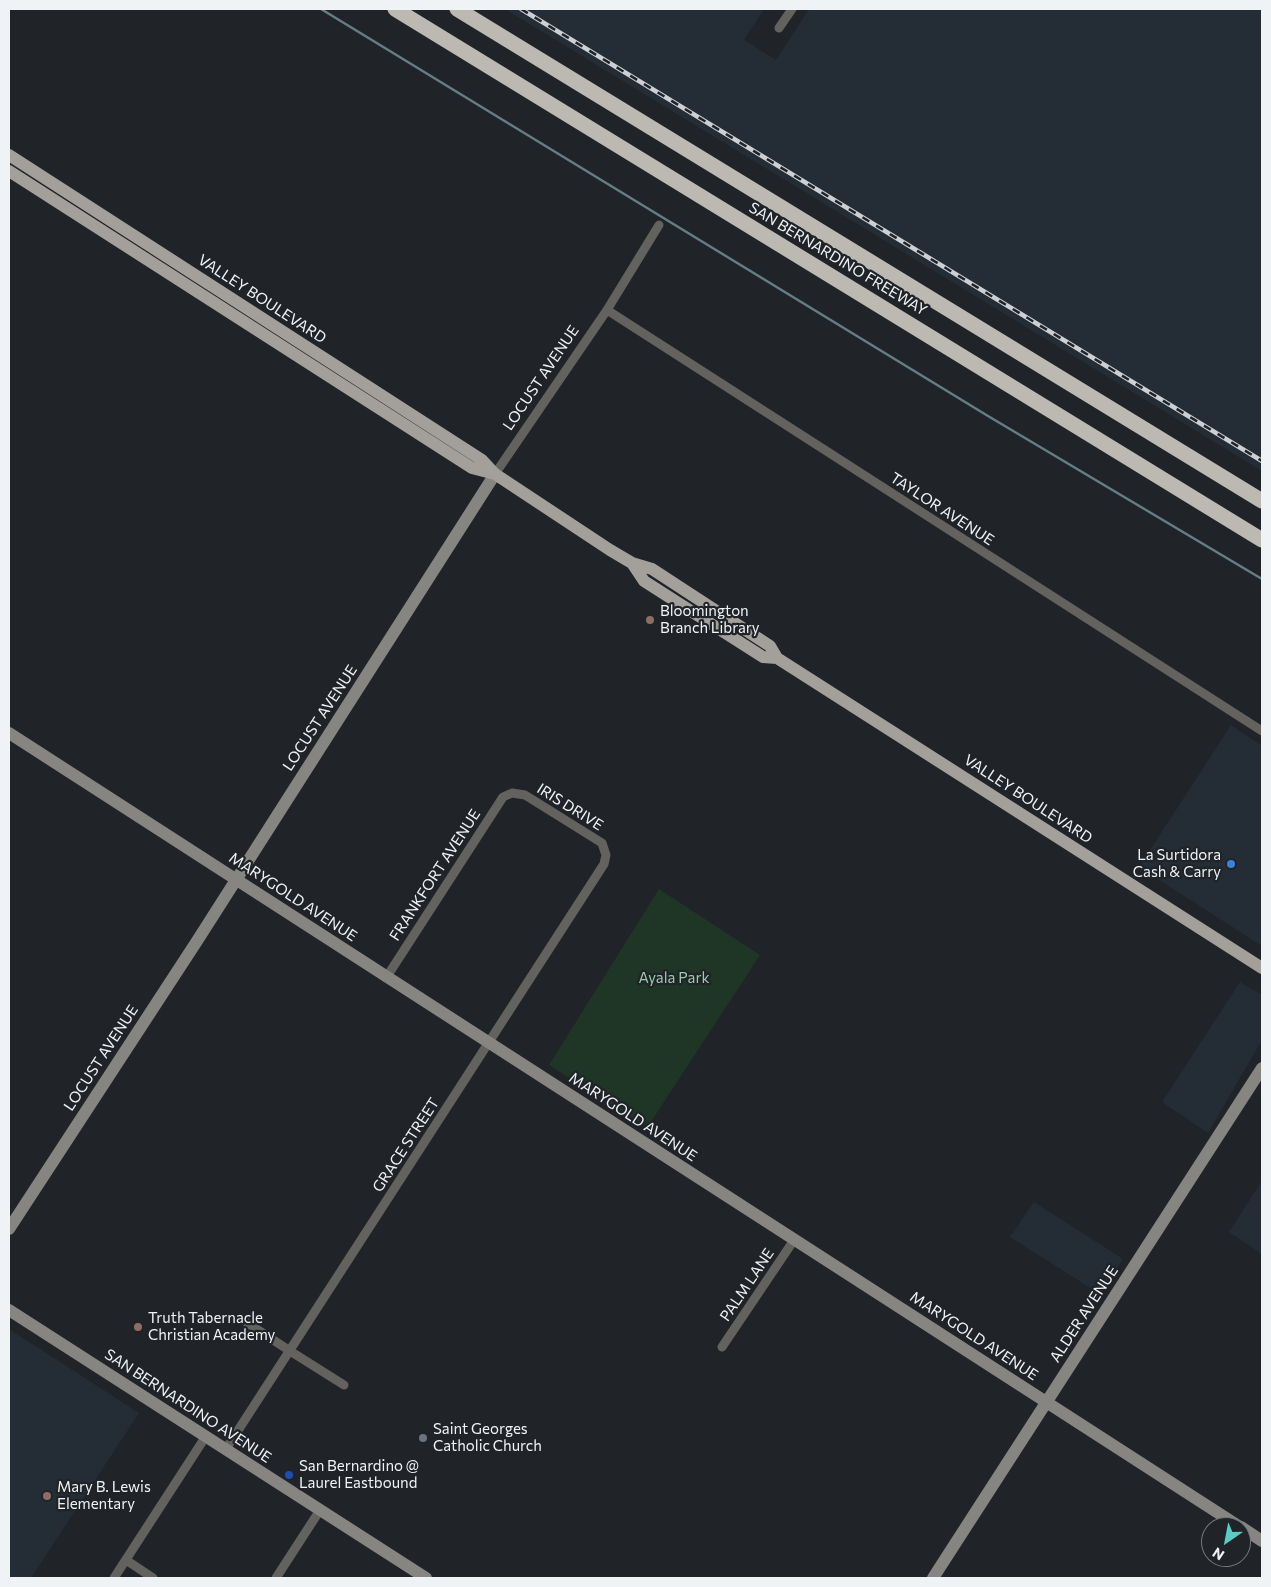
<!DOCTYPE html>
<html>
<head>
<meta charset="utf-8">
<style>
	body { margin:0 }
	#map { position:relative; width:1271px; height:1587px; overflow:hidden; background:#202428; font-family:Commissioner,sans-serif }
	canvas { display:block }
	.frame { position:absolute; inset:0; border:10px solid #f0f3f6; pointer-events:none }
	.north { position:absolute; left:1201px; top:1517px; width:50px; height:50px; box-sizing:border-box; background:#202428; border:1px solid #73777a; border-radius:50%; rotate:213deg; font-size:14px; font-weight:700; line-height:20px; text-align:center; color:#f0f3f6 }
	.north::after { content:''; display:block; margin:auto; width:18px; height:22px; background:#56cec3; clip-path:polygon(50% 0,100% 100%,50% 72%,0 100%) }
</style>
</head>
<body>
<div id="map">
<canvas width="1271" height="1587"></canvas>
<div class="frame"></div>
<div class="north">N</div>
</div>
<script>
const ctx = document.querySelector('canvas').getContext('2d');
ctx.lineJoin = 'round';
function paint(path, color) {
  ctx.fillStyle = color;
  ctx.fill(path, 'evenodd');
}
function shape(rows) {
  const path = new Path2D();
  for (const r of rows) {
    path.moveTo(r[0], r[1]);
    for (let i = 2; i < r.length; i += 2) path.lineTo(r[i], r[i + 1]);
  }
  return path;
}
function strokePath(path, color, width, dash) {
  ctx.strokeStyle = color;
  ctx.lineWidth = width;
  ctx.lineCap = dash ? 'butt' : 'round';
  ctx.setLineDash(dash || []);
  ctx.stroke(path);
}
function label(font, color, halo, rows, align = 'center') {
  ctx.font = font + ' Commissioner,sans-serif';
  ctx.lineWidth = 4.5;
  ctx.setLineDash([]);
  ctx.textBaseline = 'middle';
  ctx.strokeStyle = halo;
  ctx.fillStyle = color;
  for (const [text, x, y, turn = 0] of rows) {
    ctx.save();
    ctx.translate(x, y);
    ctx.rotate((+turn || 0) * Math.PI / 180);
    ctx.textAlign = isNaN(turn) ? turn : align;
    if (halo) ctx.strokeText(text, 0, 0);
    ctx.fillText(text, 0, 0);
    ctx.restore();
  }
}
paint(shape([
	[505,9,764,9,744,40,776,60,809,9,1262,9,1262,471],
	[1231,725,1262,746,1262,946,1139,867],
	[1240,982,1262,995,1262,1040,1208,1133,1162,1102],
	[1262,1181,1262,1254,1229,1232],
	[1034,1202,1123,1259,1100,1294,1010,1237],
	[9,1329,139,1413,31,1578,9,1578]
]), '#242d35');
paint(shape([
	[659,889,760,955,647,1128,549,1065]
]), '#1f3526');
strokePath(shape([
	[321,9,988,416,1262,579]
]), '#657d85', 2.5);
strokePath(shape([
	[779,28,792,9],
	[607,310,1262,731],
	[495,474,607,310,659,225],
	[240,1318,290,1351,344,1385],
	[722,1347,794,1240],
	[226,1449,604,864,606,855,602,843,525,795,512,793,503,797,386,978],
	[126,1560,153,1578],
	[114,1578,206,1436],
	[276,1578,320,1510]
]), '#63625f', 9);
strokePath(shape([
	[9,733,1240,1527],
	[9,1229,197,941,495,474],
	[9,1310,426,1578],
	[1241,1527,1262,1541],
	[933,1578,1262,1068]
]), '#878581', 12);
strokePath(shape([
	[9,155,482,460,495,474,610,550,632,563,652,569,770,646,777,658,1262,968],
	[9,171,472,468,495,474],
	[632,563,644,581,683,606,763,657,777,658]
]), '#a3a09b', 12);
strokePath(shape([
	[395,9,1262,540],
	[457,9,1262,501]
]), '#bcb9b3', 15);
const rail = shape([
	[521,9,1262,461]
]);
strokePath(rail, '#cccfd3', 4.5);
strokePath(rail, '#202428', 2.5, [8]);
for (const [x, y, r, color] of [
	[650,620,5,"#8d6e63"],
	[1231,864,5,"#3f7fe0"],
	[138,1327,5,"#8d6e63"],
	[423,1438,5,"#6b7280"],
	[289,1475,5,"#1a4fb4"],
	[47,1496,5,"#8d6e63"]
]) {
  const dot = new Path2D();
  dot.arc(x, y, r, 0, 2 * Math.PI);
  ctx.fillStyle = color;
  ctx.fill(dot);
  strokePath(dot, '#202428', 2);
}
label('15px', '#f0f3f6', '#202428', [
	["SAN BERNARDINO FREEWAY",838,259,31],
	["VALLEY BOULEVARD",262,299,33],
	["LOCUST AVENUE",541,378,-56],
	["TAYLOR AVENUE",942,509,33],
	["LOCUST AVENUE",320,718,-57],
	["VALLEY BOULEVARD",1028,799,33],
	["IRIS DRIVE",570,807,32],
	["FRANKFORT AVENUE",435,875,-57],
	["MARYGOLD AVENUE",293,897,33],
	["LOCUST AVENUE",101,1058,-57],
	["MARYGOLD AVENUE",633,1117,33],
	["GRACE STREET",406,1145,-57],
	["PALM LANE",747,1285,-56],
	["ALDER AVENUE",1084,1314,-57],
	["MARYGOLD AVENUE",974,1336,33],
	["SAN BERNARDINO AVENUE",188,1406,33]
]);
label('15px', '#f0f3f6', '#202428', [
	["Bloomington",660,611],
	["Branch Library",660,628],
	["La Surtidora",1221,855,"right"],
	["Cash & Carry",1221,872,"right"],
	["Truth Tabernacle",148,1318],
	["Christian Academy",148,1335],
	["Saint Georges",433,1429],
	["Catholic Church",433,1446],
	["San Bernardino @",299,1466],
	["Laurel Eastbound",299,1483],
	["Mary B. Lewis",57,1487],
	["Elementary",57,1504]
], 'left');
label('15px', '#9bcdaa', '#202428', [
	["Ayala Park",674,978]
]);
</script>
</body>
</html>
